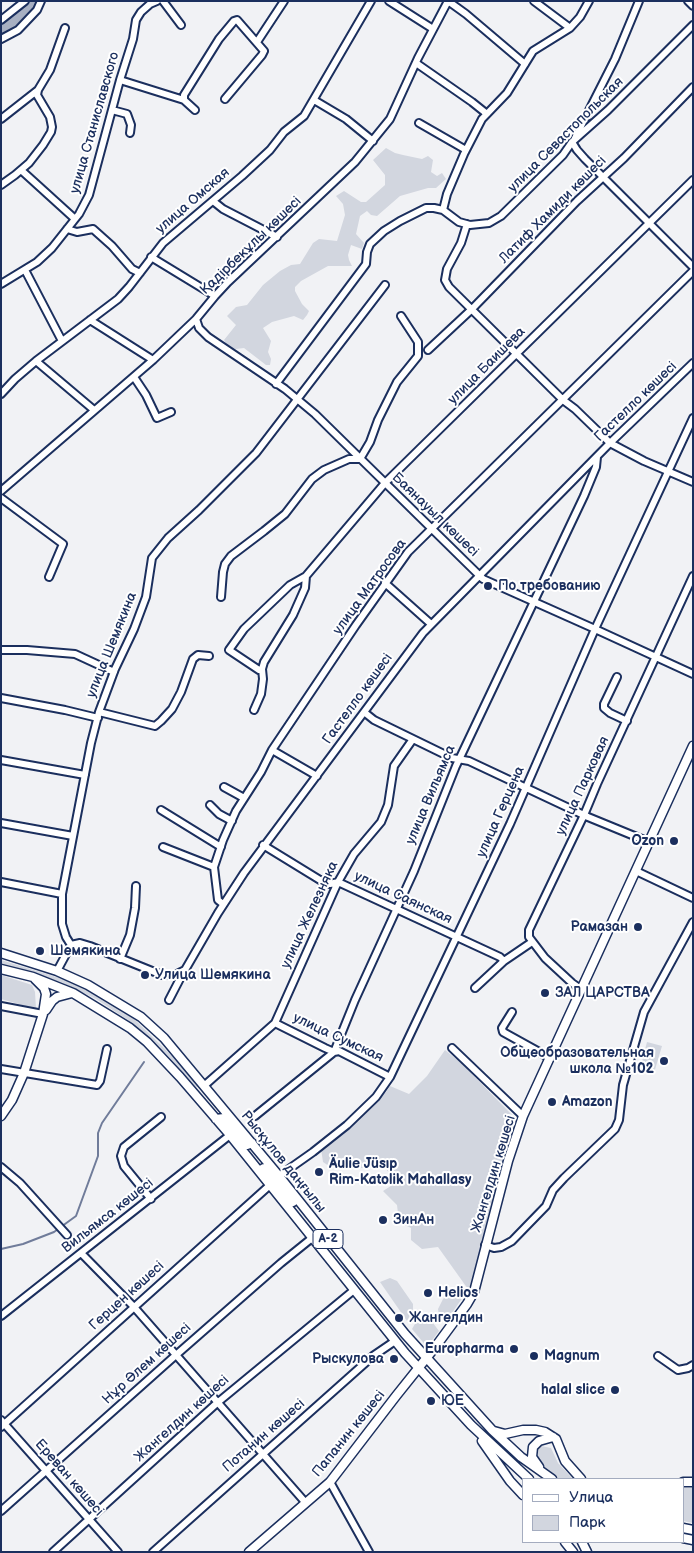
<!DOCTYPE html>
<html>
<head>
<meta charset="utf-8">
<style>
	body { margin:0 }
	#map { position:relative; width:694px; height:1553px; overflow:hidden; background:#f1f2f5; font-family:"Balsamiq Sans",sans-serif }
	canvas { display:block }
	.frame { position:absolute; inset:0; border:2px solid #1b2f5e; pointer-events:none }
	.legend { position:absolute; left:522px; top:1478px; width:162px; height:65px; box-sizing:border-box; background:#fff; border:1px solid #a4acbf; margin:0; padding:6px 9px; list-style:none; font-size:15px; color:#1b2f5e }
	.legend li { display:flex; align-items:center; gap:10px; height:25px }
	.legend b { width:25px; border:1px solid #a4acbf }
</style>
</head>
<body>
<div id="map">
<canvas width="694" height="1553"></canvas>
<div class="frame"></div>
<ul class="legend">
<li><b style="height:6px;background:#fff"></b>Улица</li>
<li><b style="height:14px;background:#d2d6df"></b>Парк</li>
</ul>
</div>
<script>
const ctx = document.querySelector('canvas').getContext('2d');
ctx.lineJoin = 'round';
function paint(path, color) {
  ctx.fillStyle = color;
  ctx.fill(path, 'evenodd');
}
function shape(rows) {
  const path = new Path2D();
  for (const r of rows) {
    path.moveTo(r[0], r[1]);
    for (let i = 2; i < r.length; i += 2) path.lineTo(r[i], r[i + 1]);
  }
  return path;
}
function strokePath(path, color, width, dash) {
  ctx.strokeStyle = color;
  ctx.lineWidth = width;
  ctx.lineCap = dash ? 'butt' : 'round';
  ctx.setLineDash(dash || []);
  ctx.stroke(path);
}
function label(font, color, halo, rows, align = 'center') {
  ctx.font = font + ' "Balsamiq Sans",sans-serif';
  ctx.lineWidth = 4;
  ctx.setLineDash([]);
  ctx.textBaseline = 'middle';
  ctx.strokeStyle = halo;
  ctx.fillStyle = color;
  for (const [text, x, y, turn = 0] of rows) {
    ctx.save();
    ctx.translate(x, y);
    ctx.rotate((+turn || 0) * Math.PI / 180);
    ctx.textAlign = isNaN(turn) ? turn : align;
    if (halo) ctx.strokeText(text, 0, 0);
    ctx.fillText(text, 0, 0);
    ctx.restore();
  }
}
paint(shape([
	[386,148,395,153,403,155,422,159,428,156,433,160,431,172,437,176,442,173,446,179,436,188,428,188,400,196,377,216,371,215,367,211,360,216,356,234,364,243,362,249,351,245,348,255,349,260,352,266,328,266,301,281,295,287,295,291,302,304,309,311,307,315,303,320,294,316,272,322,263,328,271,341,268,352,271,359,270,365,266,365,244,348,236,349,228,348,224,340,236,325,227,316,236,307,247,305,263,285,280,271,291,265,300,264,313,243,319,239,337,241,345,215,343,204,336,196,344,191,361,202,366,202,385,185,385,175,373,160],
	[1,960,63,979,99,996,131,1016,169,1053,200,1086,196,1087,166,1054,128,1020,96,999,61,982,1,964],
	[1,975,32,985,35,992,36,1009,1,999],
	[647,1042,662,1046,654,1073,640,1069],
	[445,1050,461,1063,517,1120,475,1278,468,1289,438,1247,422,1249,411,1240,411,1228,399,1222,397,1205,383,1191,397,1182,385,1168,359,1168,341,1162,329,1166,323,1162,321,1149,344,1134,357,1117,368,1109,374,1101,386,1092,390,1086,409,1094,427,1076],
	[390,1278,397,1281,413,1304,413,1309,407,1321,380,1282],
	[449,1293,463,1297,445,1323,439,1315,438,1309,443,1299],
	[424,1315,430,1319,439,1331,427,1347,412,1329,419,1317],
	[541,1446,551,1448,558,1463,573,1479,560,1479,549,1474,536,1459,535,1452],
	[683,1488,693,1488,693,1523,683,1521]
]), '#d2d6df');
strokePath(shape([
	[1,1249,23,1244,54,1232,76,1216,98,1156,98,1133,102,1123,144,1062]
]), '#707c9a', 2);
strokePath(shape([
	[1,30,11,23,32,1]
]), '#a8b0c2', 10);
const minor = shape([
	[163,1,181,25],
	[389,1,433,29],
	[534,1,570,28],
	[688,1,693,6],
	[1,20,25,1],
	[1,39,18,30,37,10,41,1],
	[257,42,284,1],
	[416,63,472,102,487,114],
	[120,80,184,100],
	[314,100,346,119,373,141],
	[112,110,127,114,131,125,130,133],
	[195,110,184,100,184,95,219,39,234,21,237,20,264,51,262,55,225,99],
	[1,119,38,90],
	[419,123,466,150],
	[575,138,615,59,639,1],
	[572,142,577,150,585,159,693,267],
	[21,170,75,219],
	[1,185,15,175,29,163,43,145,51,132,52,127,50,117,37,95,38,90,50,70,65,28],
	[213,201,223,209,277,237],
	[443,210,459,222,470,225,489,223,501,216,563,155,572,142,608,110,693,25],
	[467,224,461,243,447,269,445,280,449,287,563,400,575,409,610,443,644,461,693,482],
	[67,229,77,232,93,229,112,246,132,269,140,273],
	[151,257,215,296],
	[25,270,62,341],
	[1,284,37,262,52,248,79,214,89,195,120,80,133,39,136,20,141,12,150,4,157,1],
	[196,319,199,328,208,337,285,389,315,414,483,579,595,629,693,674],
	[90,320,153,360],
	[428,350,472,309,577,201,624,158,693,87],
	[36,361,94,410],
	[134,377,146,395,157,418,171,412],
	[276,384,366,264,367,252,370,244,384,231,400,221,426,208,434,208,443,210,447,194,464,154,482,119,507,93,533,51,570,28,580,17,589,1],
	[1,394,15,379,36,361,118,299,129,287,163,243,242,176,270,150,284,132,304,116,371,1],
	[1,491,153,360,196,319,215,296,228,282,355,162,390,119,418,58,448,1,466,14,525,64],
	[1,498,63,544,49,577],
	[385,583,431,624],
	[221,597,223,572,225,564,231,556,264,531,285,514,312,479,324,470,349,459,360,459,370,442,378,420,397,382,418,356,418,342,401,316],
	[1,650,27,650,75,654,114,672],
	[262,669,259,670,229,650,244,629,290,585,306,576,385,483,693,180],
	[617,677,604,704,604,708,610,713,627,721],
	[1,698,65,710,98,718],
	[254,710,261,694,263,679,262,669,264,662,293,615,305,588,306,576],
	[99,712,155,726,161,721,172,709,181,692,193,659,198,655,209,656],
	[364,712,374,720,452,758,469,761,588,817,649,842],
	[272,750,317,776],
	[1,760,85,775],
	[224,787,244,798],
	[210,805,219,814,232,821],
	[161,810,221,847],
	[1,823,73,836],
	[263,845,320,880,330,884,338,882,500,957,504,961,532,942],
	[163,847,214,867],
	[636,871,693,898],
	[1,882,62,894],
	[223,904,218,900,214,867,223,840,236,811,261,772,272,750,356,625,408,552,693,271],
	[71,945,66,937,62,924,62,894,91,743,99,712,115,669,134,629,146,597,152,558,168,538,199,510,256,453,385,285],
	[120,959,130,935,135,908,136,886],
	[57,971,71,945,80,943,90,946,162,975,175,975,185,970,218,913,244,873,423,633,610,443,693,363],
	[475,988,504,961],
	[582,990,572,983,545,958,529,937,529,930,584,815,597,784,693,576],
	[169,1000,184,971],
	[1,1006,43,1014],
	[512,1012,502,1028,503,1032,550,1058],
	[275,1023,325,1048,334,1052,339,1051,390,1077],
	[452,1048,523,1116],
	[1,1069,97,1085,100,1081,107,1049],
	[205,1085,275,1023,338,882,354,854,381,822,388,805,394,766,413,739],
	[255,1116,334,1052,355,1000,414,871,456,766,584,496,596,467,597,457],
	[1,1167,20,1183,67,1235],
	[279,1176,313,1152,347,1125,376,1097,390,1077,510,824,595,629,693,418],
	[151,1199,124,1166,121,1156,124,1147,161,1117],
	[485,1245,494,1248,501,1247,512,1241,546,1206,553,1190,564,1178,615,1129,619,1120,623,1085,644,1012,693,922],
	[82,1254,134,1307,305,1502],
	[1,1316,230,1135],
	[658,1356,678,1370,688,1368,693,1365],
	[1,1420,118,1552],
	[1,1427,270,1185],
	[330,1482,369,1552],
	[1,1511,176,1355,281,1263,312,1238],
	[53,1552,217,1403,354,1290],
	[153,1552,373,1356,395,1341]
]);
const major = shape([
	[1,953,57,971,88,985,141,1017,164,1038,279,1176,405,1334,492,1430,521,1457,552,1479],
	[1,969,33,977,73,993,130,1028,147,1042,180,1077,230,1135,405,1353,471,1425,529,1479],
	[46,1010,52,1001,57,997,72,993],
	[1,1116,12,1100,24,1073,43,1014,46,994,44,988,35,979],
	[216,1119,224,1118,247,1145,252,1143],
	[259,1171,264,1168,266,1169,293,1202],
	[494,1431,505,1434,523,1430,536,1430,545,1432,556,1439,565,1461,581,1479],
	[482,1441,510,1481,523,1495],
	[539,1467,532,1457,533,1447,539,1441,553,1437],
	[683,1482,693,1482],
	[683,1528,693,1530],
	[683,1538,693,1540],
	[565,1542,573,1552],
	[582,1542,587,1552],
	[249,1552,330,1482,396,1396,436,1346,467,1304,474,1292,508,1161,523,1116,693,746]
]);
strokePath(minor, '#1b2f5e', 10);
strokePath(major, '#1b2f5e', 11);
strokePath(minor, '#fff', 6);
strokePath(major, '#fff', 8);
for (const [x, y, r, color] of [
	[488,586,5,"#1b2f5e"],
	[674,841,5,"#1b2f5e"],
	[638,927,5,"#1b2f5e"],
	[40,951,5,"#1b2f5e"],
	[145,975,5,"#1b2f5e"],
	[545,993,5,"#1b2f5e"],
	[664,1061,5,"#1b2f5e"],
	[552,1102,5,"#1b2f5e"],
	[319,1172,5,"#1b2f5e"],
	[383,1220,5,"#1b2f5e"],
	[428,1293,5,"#1b2f5e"],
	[399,1318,5,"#1b2f5e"],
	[514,1349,5,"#1b2f5e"],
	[534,1356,5,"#1b2f5e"],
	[394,1359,5,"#1b2f5e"],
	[615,1390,5,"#1b2f5e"],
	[431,1401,5,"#1b2f5e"]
]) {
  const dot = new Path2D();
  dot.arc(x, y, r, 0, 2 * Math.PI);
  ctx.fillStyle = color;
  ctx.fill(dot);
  strokePath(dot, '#fff', 2);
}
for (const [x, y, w] of [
	[328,1239,30]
]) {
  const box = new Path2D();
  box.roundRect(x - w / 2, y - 9.5, w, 19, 4);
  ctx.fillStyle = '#fff';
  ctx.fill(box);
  strokePath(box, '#1b2f5e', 1);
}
label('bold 12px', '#1b2f5e', null, [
	["A-2",328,1239]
]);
label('14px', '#1b2f5e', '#fff', [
	["улица Станиславского",95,123,-74],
	["улица Севастопольская",566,135,-45],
	["улица Омская",193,201,-41],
	["Латиф Хамиди көшесі",553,210,-45],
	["Қадірбекұлы көшесі",251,246,-44],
	["улица Баишева",487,366,-45],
	["Гастелло көшесі",636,402,-44],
	["Баянауыл көшесі",435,515,44],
	["улица Матросова",370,587,-54],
	["улица Шемякина",112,645,-68],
	["Гастелло көшесі",358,699,-54],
	["улица Парковая",583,786,-65],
	["улица Вильямса",431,795,-67],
	["улица Герцена",501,812,-66],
	["улица Саянская",403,898,25],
	["улица Железняка",310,915,-65],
	["улица Сумская",338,1038,25],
	["Рысқұлов даңғылы",283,1162,51],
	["Жангелдин көшесі",494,1174,-73],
	["Вильямса көшесі",108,1216,-38],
	["Герцен көшесі",127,1296,-42],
	["Нұр Әлем көшесі",147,1364,-42],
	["Жангелдин көшесі",182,1419,-42],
	["Папанин көшесі",349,1434,-51],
	["Потанин көшесі",264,1436,-41],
	["Ереван көшесі",69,1478,49]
]);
label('bold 14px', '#1b2f5e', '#fff', [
	["По требованию",498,586],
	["Ozon",664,841,"right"],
	["Рамазан",628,927,"right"],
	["Шемякина",50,951],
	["Улица Шемякина",155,975],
	["ЗАЛ ЦАРСТВА",555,993],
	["Общеобразовательная",654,1053,"right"],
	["школа №102",654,1069,"right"],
	["Amazon",562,1102],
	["Äulie Jüsıp",329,1164],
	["Rim-Katolik Mahallasy",329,1180],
	["ЗинАн",393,1220],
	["Helios",438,1293],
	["Жангелдин",409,1318],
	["Europharma",504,1349,"right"],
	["Magnum",544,1356],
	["Рыскулова",384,1359,"right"],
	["halal slice",605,1390,"right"],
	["ЮЕ",441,1401]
], 'left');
</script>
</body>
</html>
